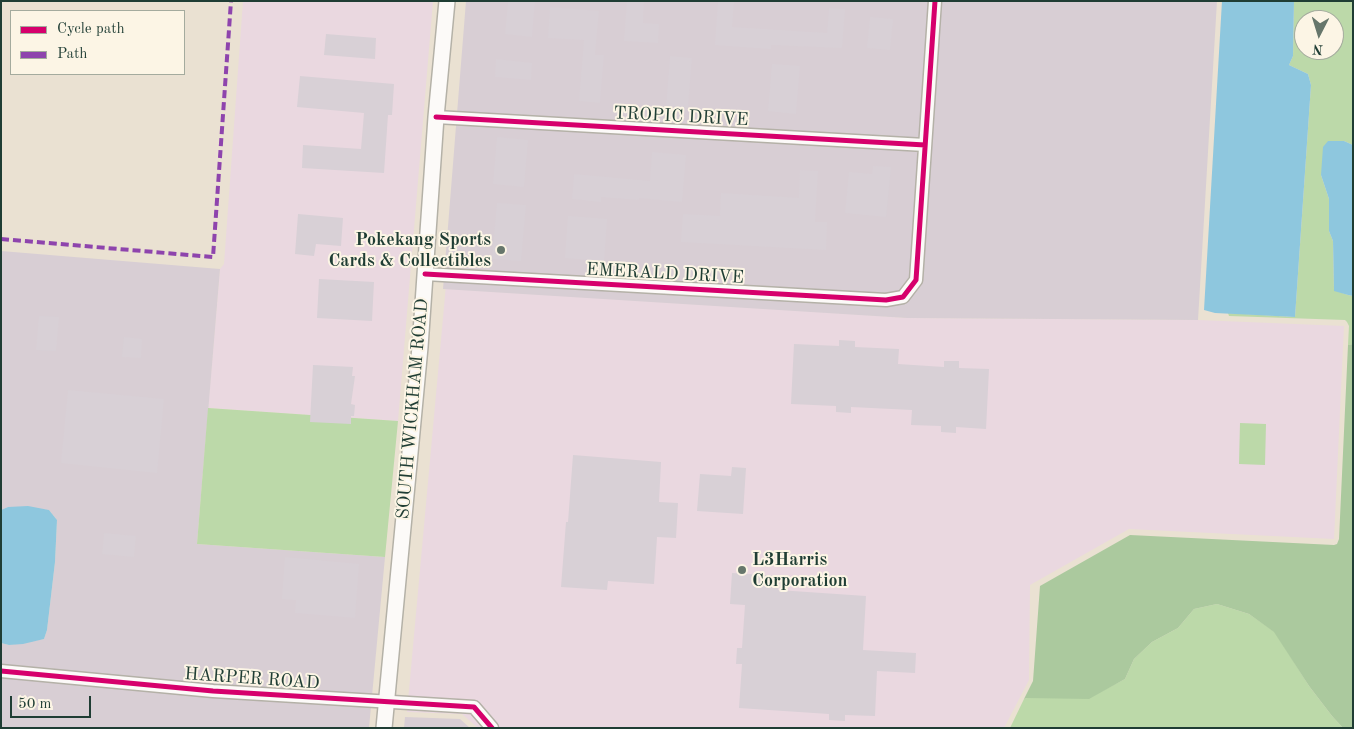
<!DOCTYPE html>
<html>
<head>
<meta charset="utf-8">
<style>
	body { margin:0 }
	#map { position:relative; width:1354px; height:729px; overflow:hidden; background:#eae1d2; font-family:"Old Standard TT",serif }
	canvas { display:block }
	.frame { position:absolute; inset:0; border:2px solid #1f3d34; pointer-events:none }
	.legend { position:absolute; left:10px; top:10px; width:175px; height:65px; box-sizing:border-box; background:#fcf5e5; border:1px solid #a4ab9e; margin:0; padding:6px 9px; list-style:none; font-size:15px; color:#1f3d34 }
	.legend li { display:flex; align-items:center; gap:10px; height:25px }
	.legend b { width:25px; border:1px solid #a4ab9e }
	.north { position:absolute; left:1294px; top:10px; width:50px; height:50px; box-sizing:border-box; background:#fcf5e5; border:1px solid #a4ab9e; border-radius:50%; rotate:185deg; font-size:14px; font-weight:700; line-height:20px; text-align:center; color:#1f3d34 }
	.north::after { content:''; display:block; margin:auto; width:18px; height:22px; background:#66766b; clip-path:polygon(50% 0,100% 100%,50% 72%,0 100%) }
	.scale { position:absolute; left:10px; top:696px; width:81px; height:22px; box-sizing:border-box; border:2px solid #1f3d34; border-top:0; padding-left:6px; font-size:15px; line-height:18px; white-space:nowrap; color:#1f3d34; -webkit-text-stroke:4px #fcf5e5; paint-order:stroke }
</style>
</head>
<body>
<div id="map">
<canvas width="1354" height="729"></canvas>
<div class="frame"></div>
<ul class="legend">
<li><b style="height:6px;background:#d6006c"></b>Cycle path</li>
<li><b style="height:6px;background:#8e44ad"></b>Path</li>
</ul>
<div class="north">N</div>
<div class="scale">50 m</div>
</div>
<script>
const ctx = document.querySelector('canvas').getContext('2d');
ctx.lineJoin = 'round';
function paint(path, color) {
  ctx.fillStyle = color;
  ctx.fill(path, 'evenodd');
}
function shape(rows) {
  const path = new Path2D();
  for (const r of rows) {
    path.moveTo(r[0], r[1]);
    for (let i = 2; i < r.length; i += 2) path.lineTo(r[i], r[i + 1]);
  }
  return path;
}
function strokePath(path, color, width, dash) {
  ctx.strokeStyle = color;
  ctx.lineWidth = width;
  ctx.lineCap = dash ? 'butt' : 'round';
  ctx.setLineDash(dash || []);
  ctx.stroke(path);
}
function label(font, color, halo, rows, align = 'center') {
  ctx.font = font + ' "Old Standard TT",serif';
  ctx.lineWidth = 4;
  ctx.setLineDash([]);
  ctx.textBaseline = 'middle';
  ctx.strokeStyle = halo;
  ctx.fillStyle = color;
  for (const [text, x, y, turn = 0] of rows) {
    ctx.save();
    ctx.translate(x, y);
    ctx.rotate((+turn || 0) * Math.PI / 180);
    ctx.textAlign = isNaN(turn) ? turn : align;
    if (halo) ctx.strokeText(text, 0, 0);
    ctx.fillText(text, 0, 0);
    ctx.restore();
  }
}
paint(shape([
	[243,1,433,1,398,421,208,408,220,269,224,264],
	[446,285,907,318,1198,320,1344,326,1334,539,1129,529,1030,585,1029,680,1004,728,478,728,462,714,407,712]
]), '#ead8e0');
paint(shape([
	[466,1,1217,1,1198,320,907,318,443,289],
	[1,251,220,269,197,544,385,557,369,728,1,728,1,643,9,645,44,639,47,630,55,562,57,520,49,510,8,507,1,510],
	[405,717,460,719,470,728,404,728]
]), '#d8ced4');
paint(shape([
	[1294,1,1353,1,1353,145,1344,141,1321,175,1329,199,1329,231,1333,241,1334,290,1348,295,1353,296,1353,344,1348,345,1349,326,1347,322,1345,320,1229,316,1228,313,1295,317,1311,85,1308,74,1289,65,1293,56],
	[1304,20,1334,20,1334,50,1304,50],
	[208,408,398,421,385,557,197,544],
	[1240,423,1266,424,1265,465,1239,464],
	[1217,604,1249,614,1275,632,1309,686,1332,716,1343,728,1010,728,1024,699,1027,698,1089,698,1125,679,1134,659,1152,642,1178,628,1194,609]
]), '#bcd9a9');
paint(shape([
	[1353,344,1353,728,1343,728,1332,716,1309,686,1274,632,1249,614,1217,604,1194,609,1178,628,1152,642,1134,659,1125,679,1089,699,1027,698,1024,699,1033,681,1040,586,1130,535,1334,545,1337,544,1339,539,1348,345]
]), '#abc99e');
paint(shape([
	[1222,1,1294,1,1293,56,1289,65,1308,74,1311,85,1295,317,1215,313,1204,310],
	[1328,141,1344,141,1353,145,1353,296,1348,295,1334,291,1333,241,1329,231,1329,199,1321,175,1323,147],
	[28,506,49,510,57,520,55,562,47,630,44,639,23,644,9,645,1,643,1,510,8,507]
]), '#8ec7de');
paint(shape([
	[508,1,535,1,532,37,505,34],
	[627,1,644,1,643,23,659,24,658,43,624,41],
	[718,1,734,1,732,27,827,33,829,8,845,9,842,48,771,45,771,49,715,45],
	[550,7,599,11,595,55,604,55,600,103,579,101,584,40,548,38],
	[870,17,893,19,890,50,867,48],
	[326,34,376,38,375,59,324,55],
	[670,56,692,58,688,108,666,106],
	[496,59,532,63,531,80,495,77],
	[772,64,800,66,796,114,768,111],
	[300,76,394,84,392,115,388,115,384,173,302,168,303,145,361,149,364,113,297,107],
	[497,137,528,140,524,187,493,184],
	[652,152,686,155,682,202,639,198,639,200,601,197,601,202,572,199,574,174,650,181],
	[873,166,891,167,886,217,845,213,849,172,872,174],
	[800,170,818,171,815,222,827,222,826,250,681,242,683,214,720,216,721,193,799,198],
	[497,203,526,205,521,261,492,259],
	[298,214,343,218,341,246,316,244,314,256,295,254],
	[568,216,607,219,604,261,565,258],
	[319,279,374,282,372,321,317,318],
	[39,316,59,317,56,351,36,350],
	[124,337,142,339,141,358,122,357],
	[839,340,855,341,855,347,899,349,898,364,944,367,944,361,959,361,959,368,989,369,986,429,956,427,956,433,941,432,941,426,911,425,912,410,851,407,851,413,836,412,836,406,791,404,794,344,839,346],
	[313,365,353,367,352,376,355,376,351,404,355,405,354,416,351,416,351,424,310,422],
	[68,390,164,399,157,473,61,463],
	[573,455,661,462,659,502,678,503,676,538,657,537,654,584,608,581,607,590,561,587,566,522,568,522],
	[732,467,746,468,743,514,697,511,700,474,731,476],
	[104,533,136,536,134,557,102,554],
	[285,557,359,564,355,618,295,613,296,600,282,599],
	[732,573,779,576,778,590,866,596,863,650,916,653,915,673,877,671,875,716,845,715,845,721,829,720,829,714,739,708,742,664,736,664,737,648,742,648,745,605,730,604]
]), '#d8d0d6');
const minor = shape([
	[436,117,925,145],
	[425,274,886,300,903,297,916,280,935,1],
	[1,671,213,691,474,707,492,728]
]);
const major = shape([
	[384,728,420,347,436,117,447,1]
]);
strokePath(minor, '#b4b1a7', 15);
strokePath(major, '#b4b1a7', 18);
strokePath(minor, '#fcfaf8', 12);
strokePath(major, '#fcfaf8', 15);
strokePath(shape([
	[1,239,213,257,231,1]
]), '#8e44ad', 4, [8, 4]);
strokePath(shape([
	[436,117,925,145],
	[425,274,886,300,903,297,916,280,935,1],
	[1,671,213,691,474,707,492,728]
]), '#d6006c', 5);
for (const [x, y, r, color] of [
	[501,250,5,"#66766b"],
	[742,570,5,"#66766b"]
]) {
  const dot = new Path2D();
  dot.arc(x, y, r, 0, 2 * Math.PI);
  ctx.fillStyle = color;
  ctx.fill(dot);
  strokePath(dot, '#fcf5e5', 2);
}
label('18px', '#1f3d34', '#fcf5e5', [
	["TROPIC DRIVE",681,117,3],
	["EMERALD DRIVE",665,274,3],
	["SOUTH WICKHAM ROAD",413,409,-85],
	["HARPER ROAD",252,679,4]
]);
label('bold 18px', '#1f3d34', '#fcf5e5', [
	["Pokekang Sports",491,240],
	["Cards & Collectibles",491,261],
	["L3Harris",752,560,"left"],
	["Corporation",752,581,"left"]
], 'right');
</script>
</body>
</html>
